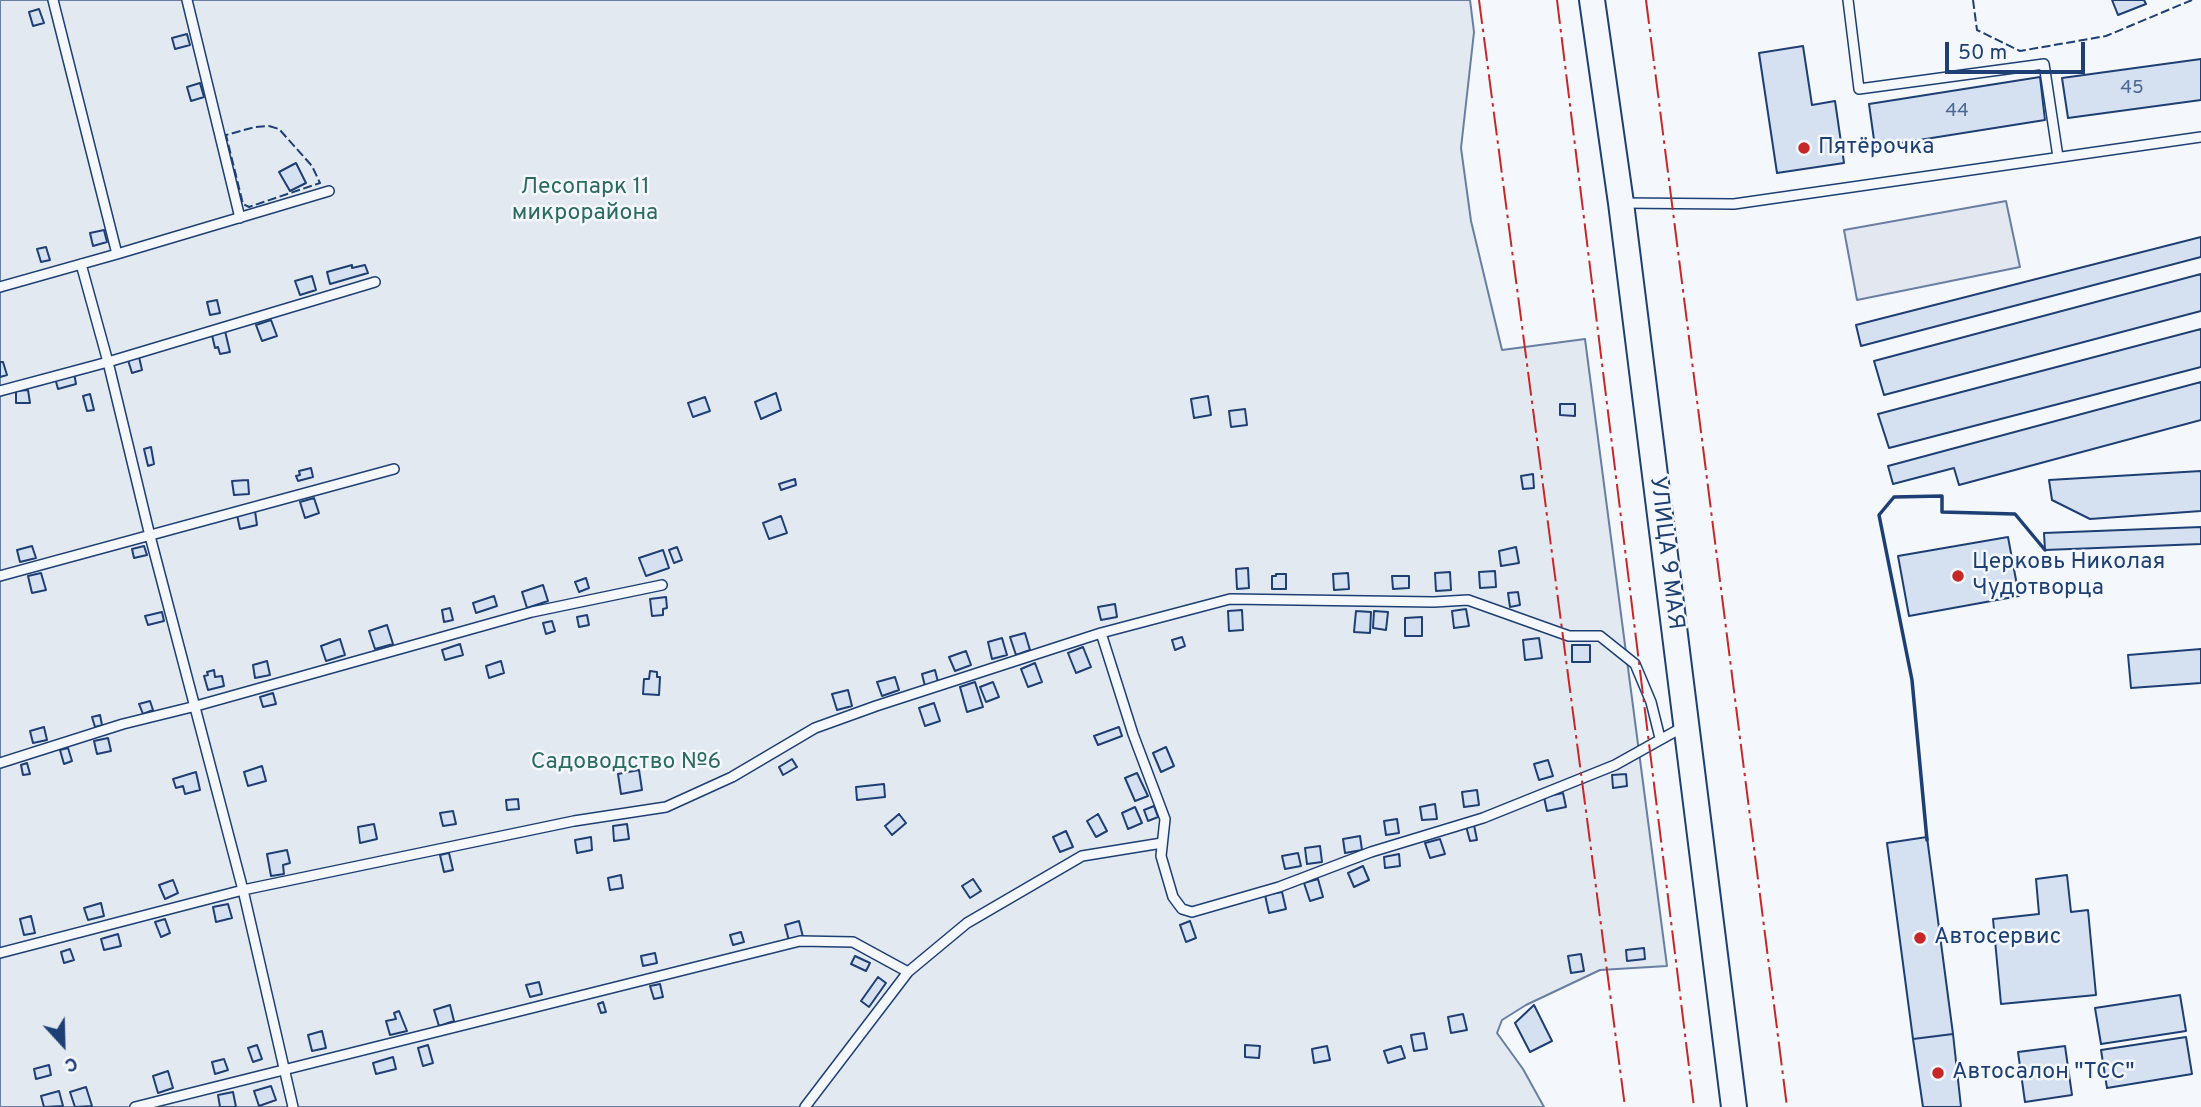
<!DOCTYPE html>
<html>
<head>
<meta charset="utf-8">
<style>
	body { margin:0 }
	#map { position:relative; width:2201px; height:1107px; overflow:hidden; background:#f4f7fb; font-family:Overpass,sans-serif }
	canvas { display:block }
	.north { position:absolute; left:28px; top:1009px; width:70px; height:70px; -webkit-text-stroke:5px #f4f7fb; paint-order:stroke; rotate:158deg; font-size:19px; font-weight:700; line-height:28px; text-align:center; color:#1d3f73 }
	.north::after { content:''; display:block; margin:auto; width:24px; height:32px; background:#1d3f73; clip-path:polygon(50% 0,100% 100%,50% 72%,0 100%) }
	.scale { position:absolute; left:1945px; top:42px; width:140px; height:32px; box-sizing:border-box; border:4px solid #1d3f73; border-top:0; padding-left:9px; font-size:21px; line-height:24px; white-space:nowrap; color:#1d3f73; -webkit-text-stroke:5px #f4f7fb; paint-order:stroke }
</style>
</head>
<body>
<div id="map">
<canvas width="2201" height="1107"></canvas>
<div class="north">С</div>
<div class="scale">50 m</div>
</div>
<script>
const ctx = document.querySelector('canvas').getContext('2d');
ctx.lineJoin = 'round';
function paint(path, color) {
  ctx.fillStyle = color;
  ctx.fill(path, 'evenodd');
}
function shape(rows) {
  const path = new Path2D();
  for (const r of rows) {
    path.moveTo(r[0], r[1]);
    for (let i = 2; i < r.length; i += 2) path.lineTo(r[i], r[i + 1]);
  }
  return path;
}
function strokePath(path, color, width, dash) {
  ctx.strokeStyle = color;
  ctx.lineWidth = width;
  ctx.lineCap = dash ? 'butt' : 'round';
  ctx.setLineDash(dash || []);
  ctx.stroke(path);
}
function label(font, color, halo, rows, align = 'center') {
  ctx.font = font + ' Overpass,sans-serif';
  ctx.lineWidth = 5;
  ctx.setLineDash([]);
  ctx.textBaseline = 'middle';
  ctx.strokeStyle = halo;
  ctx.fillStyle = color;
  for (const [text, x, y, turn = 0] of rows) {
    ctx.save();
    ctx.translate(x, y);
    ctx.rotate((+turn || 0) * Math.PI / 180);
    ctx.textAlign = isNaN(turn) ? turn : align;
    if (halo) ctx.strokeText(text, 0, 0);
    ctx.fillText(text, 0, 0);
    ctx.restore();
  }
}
const green = shape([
	[0,0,1470,0,1474,32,1461,148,1471,221,1502,350,1585,339,1667,966,1600,970,1526,1005,1502,1020,1497,1033,1523,1069,1544,1107,0,1107,0,0]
]);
paint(green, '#e3e9f0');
strokePath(green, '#687fa3', 2);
const parking = shape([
	[2006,201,2020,267,1857,300,1844,230,2006,201]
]);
paint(parking, '#e3e8f0');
strokePath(parking, '#687fa3', 2);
const building = shape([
	[2112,0,2144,0,2146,4,2118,15,2112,0],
	[39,9,44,23,33,26,29,12,39,9],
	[187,34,190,45,175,49,172,38,187,34],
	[1803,46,1812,105,1835,101,1844,163,1777,173,1759,53,1803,46],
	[2201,59,2201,100,2068,118,2062,78,2201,59],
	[2040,77,2045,120,1875,147,1869,104,2040,77],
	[200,83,204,97,191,101,187,87,200,83],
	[296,163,306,183,290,191,279,172,296,163],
	[104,230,107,242,93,246,90,233,104,230],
	[2201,237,2201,257,1861,346,1856,325,2201,237],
	[46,247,50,260,41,262,37,249,46,247],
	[352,265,352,268,365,265,368,273,330,284,327,272,352,265],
	[2201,274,2201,311,1884,395,1874,361,2201,274],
	[312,276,316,290,300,295,295,281,312,276],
	[217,300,220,313,210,315,207,302,217,300],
	[271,320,277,336,262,341,256,325,271,320],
	[2201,329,2201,367,1889,448,1878,414,2201,329],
	[225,331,230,352,220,354,218,347,215,348,212,335,225,331],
	[139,357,142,370,132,373,128,360,139,357],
	[0,362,3,362,7,375,0,377,0,362],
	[74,373,76,384,58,389,55,378,74,373],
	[2201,382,2201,420,1959,485,1954,468,1893,484,1888,466,2201,382],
	[28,390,30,403,16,403,16,391,28,390],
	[776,393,781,410,761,419,755,402,776,393],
	[90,394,94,410,87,411,83,396,90,394],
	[1208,396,1211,415,1194,418,1191,399,1208,396],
	[705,397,710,411,693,417,688,403,705,397],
	[1560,404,1575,404,1575,416,1560,415,1560,404],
	[1245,409,1247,425,1231,427,1229,411,1245,409],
	[151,447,154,464,148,466,144,449,151,447],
	[311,468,313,477,298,481,296,476,300,475,299,471,311,468],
	[2201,471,2201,511,2090,519,2052,500,2049,480,2201,471],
	[1533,474,1534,488,1523,489,1521,476,1533,474],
	[795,479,796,485,781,490,779,484,795,479],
	[248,480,249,494,234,495,232,481,248,480],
	[314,498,319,513,305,518,300,502,314,498],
	[255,511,257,525,240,529,237,515,255,511],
	[781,516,787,533,769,539,763,523,781,516],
	[2201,527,2201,544,2045,550,2044,533,2201,527],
	[2008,537,2019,596,1909,616,1898,556,2008,537],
	[32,546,36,558,20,562,17,550,32,546],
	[144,546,147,555,134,558,132,549,144,546],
	[677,547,682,560,674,563,669,550,677,547],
	[1516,547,1519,563,1501,566,1499,551,1516,547],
	[663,550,669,568,646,576,639,558,663,550],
	[1248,568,1249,588,1237,589,1236,569,1248,568],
	[1495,571,1496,587,1480,588,1479,572,1495,571],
	[1450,572,1451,590,1436,591,1435,573,1450,572],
	[41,573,46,590,32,593,28,576,41,573],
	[1348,573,1349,589,1334,590,1333,574,1348,573],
	[1276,574,1286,574,1286,589,1272,589,1272,576,1276,576,1276,574],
	[1392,576,1409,576,1409,588,1393,589,1392,576],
	[586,578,589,588,579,592,575,582,586,578],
	[543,585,548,601,527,608,522,592,543,585],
	[1518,592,1520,605,1510,607,1508,593,1518,592],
	[494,596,497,606,476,613,473,603,494,596],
	[666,597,667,608,663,609,663,615,652,616,650,599,666,597],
	[1115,604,1117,617,1101,620,1098,607,1115,604],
	[450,608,453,620,444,622,442,610,450,608],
	[1466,609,1469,626,1454,628,1452,611,1466,609],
	[1242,610,1243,630,1229,631,1228,611,1242,610],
	[1356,611,1371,612,1370,633,1354,632,1356,611],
	[1374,611,1388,612,1386,630,1373,628,1374,611],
	[162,612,164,621,148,625,145,616,162,612],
	[587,615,589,625,579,627,577,617,587,615],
	[1422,617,1422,636,1405,636,1405,618,1422,617],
	[552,621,555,631,546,634,543,623,552,621],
	[387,625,393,644,375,649,369,631,387,625],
	[1025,633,1030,650,1016,655,1010,637,1025,633],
	[1182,637,1185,646,1175,650,1172,640,1182,637],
	[1002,638,1007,655,992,659,988,642,1002,638],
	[1539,638,1542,658,1525,660,1523,640,1539,638],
	[340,639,345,655,326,661,321,646,340,639],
	[460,644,463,655,445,660,442,650,460,644],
	[1572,645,1590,645,1590,662,1572,662,1572,645],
	[1083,647,1091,667,1076,673,1068,653,1083,647],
	[2201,649,2201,683,2131,688,2128,655,2201,649],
	[966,651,971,665,955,671,949,657,966,651],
	[267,661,270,675,255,678,253,665,267,661],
	[501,661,504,673,489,678,486,666,501,661],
	[1035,663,1042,682,1028,687,1021,669,1035,663],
	[214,670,215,677,222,676,224,686,208,690,204,676,208,675,207,672,214,670],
	[935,670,938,682,925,686,922,674,935,670],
	[650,671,657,672,657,677,660,677,659,695,643,694,644,679,649,679,650,671],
	[895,677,899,690,882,696,877,682,895,677],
	[975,682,983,707,967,712,960,687,975,682],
	[993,682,999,697,986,702,980,687,993,682],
	[848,690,852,706,837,710,832,694,848,690],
	[273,693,276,704,263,707,260,697,273,693],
	[150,701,153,710,143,714,139,704,150,701],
	[934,703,940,721,925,726,919,708,934,703],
	[100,715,102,725,95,727,92,717,100,715],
	[44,727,47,740,33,743,30,731,44,727],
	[1119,727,1122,736,1098,745,1094,736,1119,727],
	[108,738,111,751,97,754,94,741,108,738],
	[1166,747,1174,766,1161,772,1153,753,1166,747],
	[68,748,72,761,64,764,60,750,68,748],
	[792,759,797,767,783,775,779,767,792,759],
	[1548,760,1553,776,1539,780,1534,764,1548,760],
	[27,763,30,774,23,775,21,765,27,763],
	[262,766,266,781,248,786,244,772,262,766],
	[639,770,642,790,621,794,618,774,639,770],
	[196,772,200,790,185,794,183,786,176,788,173,779,196,772],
	[1137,773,1148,796,1135,801,1125,778,1137,773],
	[1626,774,1627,786,1613,788,1612,775,1626,774],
	[884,784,885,797,857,800,856,787,884,784],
	[1477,790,1479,805,1464,807,1462,792,1477,790],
	[1563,793,1566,807,1547,811,1544,797,1563,793],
	[518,799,519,809,507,810,506,800,518,799],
	[1435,804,1437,819,1422,820,1420,807,1435,804],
	[1154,806,1158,817,1148,821,1144,810,1154,806],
	[1135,807,1142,823,1128,829,1122,813,1135,807],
	[453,811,456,824,443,826,440,813,453,811],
	[899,814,906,823,892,835,885,826,899,814],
	[1098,814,1107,831,1096,837,1087,821,1098,814],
	[1397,819,1399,833,1386,835,1384,821,1397,819],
	[374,824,377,839,360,843,358,827,374,824],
	[627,824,629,839,614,841,613,826,627,824],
	[1474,825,1477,840,1470,841,1466,826,1474,825],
	[1066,831,1073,847,1060,852,1053,837,1066,831],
	[1360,836,1362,850,1345,853,1343,839,1360,836],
	[591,837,592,850,577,853,575,840,591,837],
	[1927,837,1953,1034,1913,1039,1887,843,1927,837],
	[1440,839,1445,854,1430,858,1425,843,1440,839],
	[1320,846,1322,862,1307,864,1305,848,1320,846],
	[287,850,290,863,283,865,284,874,271,876,267,854,287,850],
	[449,853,453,870,444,872,440,855,449,853],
	[1298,853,1301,866,1285,869,1282,856,1298,853],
	[1399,854,1400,866,1385,868,1384,857,1399,854],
	[1363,866,1369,880,1354,887,1348,873,1363,866],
	[621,875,623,888,610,890,608,878,621,875],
	[2067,875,2071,912,2088,910,2096,995,2001,1004,1993,919,2039,914,2036,879,2067,875],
	[973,879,981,891,970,898,962,886,973,879],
	[1318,879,1323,897,1310,901,1304,883,1318,879],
	[173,880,178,893,165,899,159,885,173,880],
	[1282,892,1286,909,1269,913,1265,895,1282,892],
	[101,903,104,916,88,920,84,908,101,903],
	[228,904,232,918,216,922,213,907,228,904],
	[31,916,35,933,24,935,20,919,31,916],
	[165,919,170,933,161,937,155,922,165,919],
	[799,921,803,937,789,941,785,925,799,921],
	[1190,921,1196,938,1186,942,1180,925,1190,921],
	[741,932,744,942,733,945,730,935,741,932],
	[118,934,121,946,104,950,101,939,118,934],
	[1644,948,1645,959,1627,961,1626,950,1644,948],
	[70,949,74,960,64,963,61,952,70,949],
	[655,953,657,963,643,966,641,956,655,953],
	[1581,954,1584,971,1571,973,1568,956,1581,954],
	[855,956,870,963,866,971,851,964,855,956],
	[878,977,886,983,869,1007,861,1001,878,977],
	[539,982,542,994,530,997,526,985,539,982],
	[660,984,663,997,654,999,650,986,660,984],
	[2180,995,2186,1031,2101,1044,2095,1008,2180,995],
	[603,1002,606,1012,601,1013,598,1004,603,1002],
	[450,1005,454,1021,439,1026,434,1010,450,1005],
	[1534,1005,1552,1041,1530,1052,1515,1023,1534,1005],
	[399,1011,407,1031,390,1035,386,1021,396,1019,394,1013,399,1011],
	[1463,1014,1467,1030,1451,1033,1448,1017,1463,1014],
	[322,1031,326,1048,312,1051,308,1035,322,1031],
	[1424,1033,1427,1049,1414,1051,1411,1035,1424,1033],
	[1953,1034,1961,1107,1923,1107,1913,1039,1953,1034],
	[2186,1037,2192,1074,2107,1088,2101,1050,2186,1037],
	[257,1045,262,1059,253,1062,248,1048,257,1045],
	[428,1045,433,1063,423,1066,418,1048,428,1045],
	[1245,1045,1260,1046,1259,1058,1245,1057,1245,1045],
	[1327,1046,1330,1060,1314,1063,1312,1049,1327,1046],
	[1401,1046,1405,1058,1388,1063,1384,1051,1401,1046],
	[2065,1046,2072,1095,2025,1102,2018,1052,2065,1046],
	[393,1057,396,1069,376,1074,373,1063,393,1057],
	[224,1059,228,1070,215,1074,212,1062,224,1059],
	[49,1065,51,1075,36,1079,34,1069,49,1065],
	[168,1071,173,1088,158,1093,153,1076,168,1071],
	[271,1086,276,1100,259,1106,254,1091,271,1086],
	[86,1087,92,1106,75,1107,70,1092,86,1087],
	[59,1091,63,1106,44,1107,41,1096,59,1091],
	[233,1092,236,1107,220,1107,218,1095,233,1092]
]);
paint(building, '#d5e0f0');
strokePath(building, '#1d3f73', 2);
const service = shape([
	[187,0,240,218],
	[1848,0,1859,89,2044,64,2058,157],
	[1622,203,1734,204,2201,137],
	[117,254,329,191],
	[81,264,108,362,150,536,243,890,293,1107],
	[0,287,117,254,53,0],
	[0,391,108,362,375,282],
	[0,576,394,469],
	[1101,633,1230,599,1434,602,1468,600,1569,636,1600,636,1635,664,1651,702,1660,738],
	[0,763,123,724,196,706,532,612,662,585],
	[0,953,243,890,574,821,666,807,732,777,815,728,876,706,1101,633,1133,734,1165,819,1161,856,1173,897,1182,909,1192,912,1279,887,1371,852,1483,818,1615,765,1683,727],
	[135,1107,800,941,853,942,908,972],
	[805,1107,908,972,967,923,1082,856,1162,843]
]);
const secondary = shape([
	[1592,0,1621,203,1734,1107]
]);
strokePath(service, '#1d3f73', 12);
strokePath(secondary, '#1d3f73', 28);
strokePath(service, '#f4f7fb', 9);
strokePath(secondary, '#f4f7fb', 24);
strokePath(shape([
	[1973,0,1977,30,2020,51,2106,36,2192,0],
	[269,126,279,129,312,166,320,183,249,207,243,204,226,135,255,127,269,126]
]), '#1d3f73', 2, [9, 3.5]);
strokePath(shape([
	[1927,840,1912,680,1879,515,1894,497,1942,496,1942,512,2015,514,2045,550]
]), '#1d3f73', 3.5);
strokePath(shape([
	[1479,0,1625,1107],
	[1557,0,1694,1107],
	[1646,0,1787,1107]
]), '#c62828', 2, [24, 5, 3.5, 5]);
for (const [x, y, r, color] of [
	[1804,148,7,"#c62828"],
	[1958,576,7,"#c62828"],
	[1920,938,7,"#c62828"],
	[1938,1073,7,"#c62828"]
]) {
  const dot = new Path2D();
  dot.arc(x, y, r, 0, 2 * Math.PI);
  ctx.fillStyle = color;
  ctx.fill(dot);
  strokePath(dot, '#f4f7fb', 2.5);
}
label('19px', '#4b6792', null, [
	["45",2132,89],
	["44",1957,112]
]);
label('23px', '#1d3f73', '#f4f7fb', [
	["Пятёрочка",1818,148],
	["Церковь Николая",1972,563],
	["Чудотворца",1972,589],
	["Автосервис",1934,938],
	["Автосалон \"ТСС\"",1952,1073]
], 'left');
label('23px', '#2c6c60', '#f4f7fb', [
	["Лесопарк 11",585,188],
	["микрорайона",585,214],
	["Садоводство №6",626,763]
]);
label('23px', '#1d3f73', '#f4f7fb', [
	["УЛИЦА 9 МАЯ",1665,553,83]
]);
</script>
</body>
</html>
